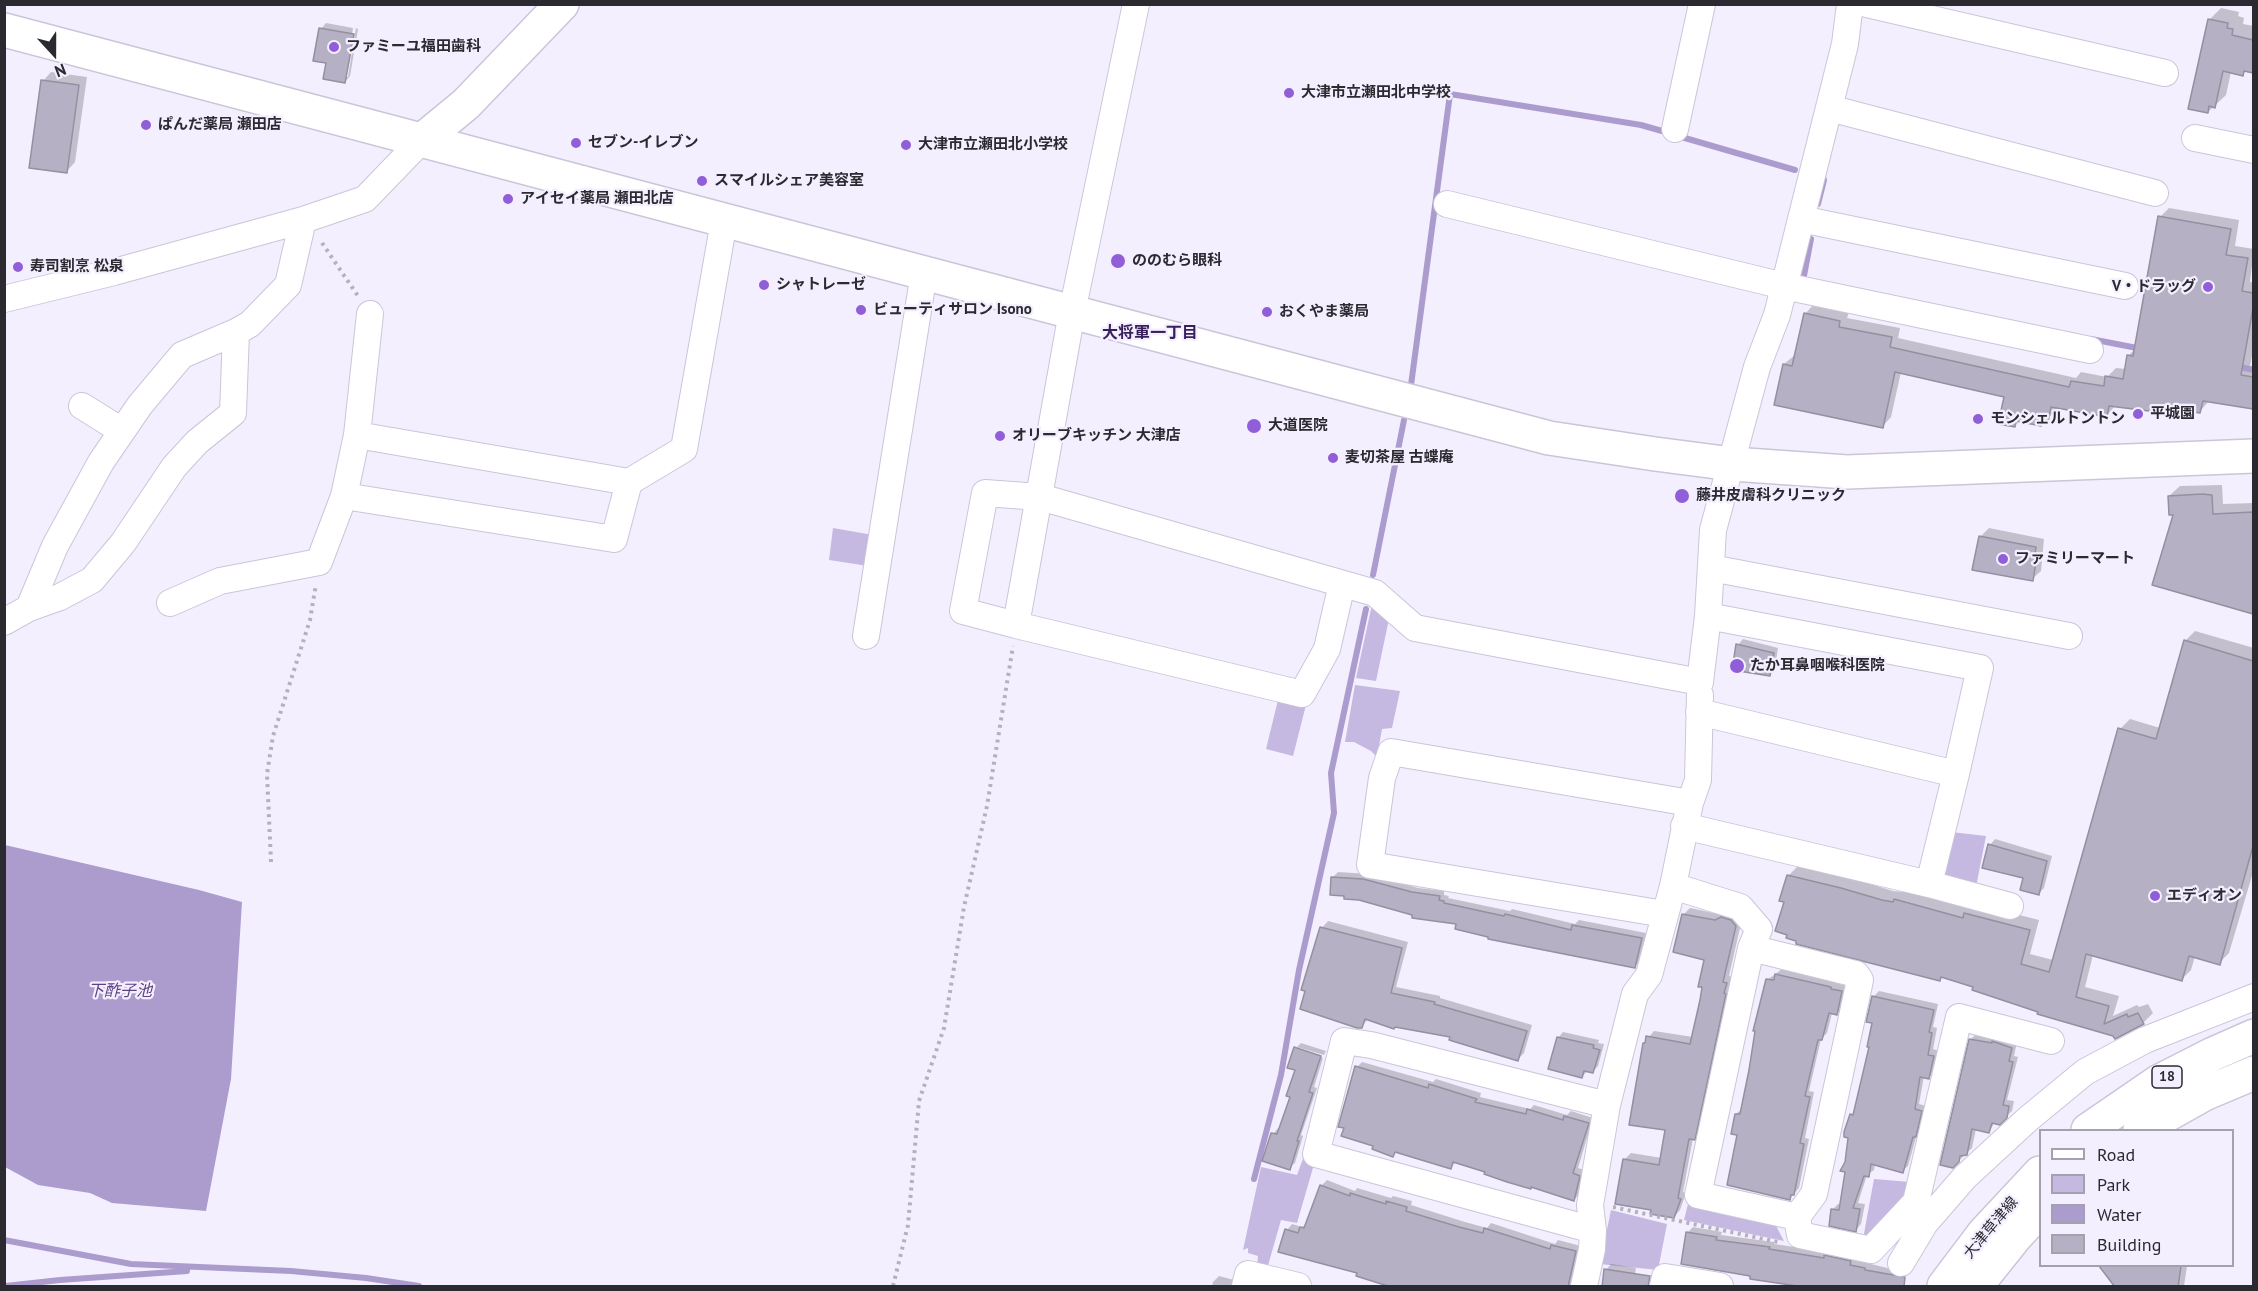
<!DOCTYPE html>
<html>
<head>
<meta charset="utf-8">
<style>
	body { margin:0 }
	#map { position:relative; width:2258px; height:1291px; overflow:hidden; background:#f4efff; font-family:"PT Sans",sans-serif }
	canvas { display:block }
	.frame { position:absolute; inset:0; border:6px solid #2c2a31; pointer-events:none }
	.legend { position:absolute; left:2039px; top:1129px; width:195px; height:138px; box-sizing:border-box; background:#f4efff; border:2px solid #a4a0ad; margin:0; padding:8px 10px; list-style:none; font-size:18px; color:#2c2a31 }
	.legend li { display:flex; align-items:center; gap:12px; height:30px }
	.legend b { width:30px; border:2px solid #a4a0ad }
	.north { position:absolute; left:24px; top:24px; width:60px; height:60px; -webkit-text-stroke:4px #f4efff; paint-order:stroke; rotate:159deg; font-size:16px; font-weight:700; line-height:24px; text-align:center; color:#2c2a31 }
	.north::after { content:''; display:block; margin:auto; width:21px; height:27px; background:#2c2a31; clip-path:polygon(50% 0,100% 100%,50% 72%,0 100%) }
</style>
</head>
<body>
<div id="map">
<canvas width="2258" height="1291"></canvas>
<div class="frame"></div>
<ul class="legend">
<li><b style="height:8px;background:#fff"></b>Road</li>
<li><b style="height:16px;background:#c5b8e1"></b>Park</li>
<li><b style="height:16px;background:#ac9ccd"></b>Water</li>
<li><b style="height:16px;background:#b6b0c4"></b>Building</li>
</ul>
<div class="north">N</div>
</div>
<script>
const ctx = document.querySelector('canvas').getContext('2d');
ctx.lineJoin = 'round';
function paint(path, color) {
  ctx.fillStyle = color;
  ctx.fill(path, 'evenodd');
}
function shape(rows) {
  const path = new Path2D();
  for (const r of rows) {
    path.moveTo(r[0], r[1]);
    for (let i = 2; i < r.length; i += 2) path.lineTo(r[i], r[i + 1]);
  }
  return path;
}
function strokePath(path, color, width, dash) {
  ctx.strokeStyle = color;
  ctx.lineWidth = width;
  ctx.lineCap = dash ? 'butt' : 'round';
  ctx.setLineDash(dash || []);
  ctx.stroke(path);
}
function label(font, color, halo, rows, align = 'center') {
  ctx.font = font + ' "PT Sans","Noto Sans JP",sans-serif';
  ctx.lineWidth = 4.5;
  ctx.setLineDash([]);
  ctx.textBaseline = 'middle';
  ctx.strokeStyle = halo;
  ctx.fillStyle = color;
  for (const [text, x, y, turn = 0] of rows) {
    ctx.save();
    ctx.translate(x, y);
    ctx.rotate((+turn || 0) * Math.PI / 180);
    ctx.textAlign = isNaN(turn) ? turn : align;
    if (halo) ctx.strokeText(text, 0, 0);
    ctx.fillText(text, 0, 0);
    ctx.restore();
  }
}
paint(shape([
	[833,528,873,535,868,566,829,560],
	[1373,600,1390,614,1376,681,1356,678],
	[1355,685,1400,691,1392,728,1382,729,1377,757,1371,751,1354,742,1345,742],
	[1279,696,1307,701,1293,756,1266,749],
	[1951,832,1986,836,1976,887,1943,877],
	[1304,1156,1315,1161,1297,1223,1281,1220,1267,1269,1257,1266,1258,1256,1248,1253,1248,1248,1243,1250,1261,1167,1297,1175],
	[1874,1179,1910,1182,1909,1197,1879,1232,1863,1239],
	[1688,1204,1773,1220,1784,1241,1684,1220],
	[1611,1210,1667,1224,1658,1270,1600,1264]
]), '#c5b8e1');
paint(shape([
	[5,845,199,890,242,902,231,1079,206,1211,112,1203,90,1193,38,1185,5,1167]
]), '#ac9ccd');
paint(shape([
	[2221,8,2239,12,2238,16,2244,18,2243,24,2254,26,2254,71,2247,70,2243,74,2231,72,2226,95,2208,112,2209,20],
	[326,23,353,28,345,77,348,77,356,28,358,29,350,76,345,82,327,62,321,29],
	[51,72,87,77,75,162,67,171,43,81],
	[2169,208,2239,220,2235,246,2254,249,2250,282,2254,283,2254,346,2250,366,2254,366,2254,407,2210,400,2200,411,2162,405,2156,411,2116,405,2107,415,2057,406,2056,411,2041,424,2020,420,2015,426,2006,395,1901,372,1891,417,1882,427,1784,364,1795,355,1805,314,1814,304,1849,312,1847,318,1900,328,1898,338,2076,378,2081,372,2107,377,2116,368,2126,369,2128,356,2136,348,2160,217],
	[2222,485,2223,504,2254,503,2254,613,2154,584,2175,514,2169,496,2180,486],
	[1989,528,2044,539,2041,571,2032,579,1980,537],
	[2195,631,2254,648,2254,869,2229,953,2219,963,2195,956,2191,970,2181,980,2093,955,2085,987,2119,996,2113,1016,2137,1005,2139,1007,2148,1004,2153,1013,2143,1023,2114,1035,2040,1011,1943,976,1940,979,1785,901,1788,876,1798,866,1851,878,1893,891,1903,892,1905,889,1976,904,2039,920,2030,954,2053,960,2120,729,2130,719,2160,728,2185,641],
	[1743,639,1778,648,1775,669,1769,675,1738,645],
	[1995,839,2052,856,2044,888,2038,894,2025,876,1990,845],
	[1338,872,1369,874,1418,888,1444,891,1444,895,1449,896,1448,898,1510,911,1512,909,1575,924,1579,920,1646,933,1640,961,1635,966,1490,936,1458,923,1414,914,1345,894,1332,878],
	[1690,908,1742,919,1729,976,1732,977,1729,987,1731,988,1700,1132,1693,1138,1683,1192,1686,1193,1680,1210,1674,1217,1653,1209,1624,1160,1631,1153,1662,1158,1667,1129,1644,1043,1654,1031,1693,1037,1701,1000,1706,959,1683,915],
	[1328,921,1408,942,1396,987,1440,996,1440,998,1532,1025,1524,1053,1517,1060,1452,1036,1368,1019,1361,1027,1322,928],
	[1782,969,1836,982,1835,983,1847,986,1842,1008,1837,1014,1832,1013,1827,1033,1821,1039,1809,1091,1814,1092,1805,1138,1809,1139,1799,1188,1790,1198,1739,1134,1736,1114,1742,1109,1767,980],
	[1879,991,1938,1004,1933,1027,1937,1028,1933,1049,1939,1051,1934,1072,1929,1077,1924,1076,1919,1104,1926,1106,1921,1130,1917,1134,1908,1166,1902,1171,1875,1163,1874,1170,1867,1175,1858,1203,1865,1204,1861,1224,1856,1230,1833,1209,1838,1204,1842,1204,1851,1115,1856,1111,1871,1046,1873,997],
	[1563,1032,1599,1040,1598,1043,1604,1044,1598,1066,1593,1071,1587,1071,1582,1077,1558,1038],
	[1976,1034,2017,1042,2014,1056,2018,1057,2007,1100,2014,1101,2012,1111,1999,1123,1995,1122,1989,1132,1976,1129,1972,1148,1953,1166,1971,1039],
	[1301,1043,1326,1051,1324,1055,1297,1047],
	[1297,1047,1297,1050,1323,1058,1314,1087,1317,1088,1301,1135,1303,1136,1295,1163,1289,1168,1273,1134,1278,1128,1280,1129,1292,1096,1297,1069,1296,1048],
	[1362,1062,1433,1082,1436,1079,1481,1093,1480,1097,1530,1109,1534,1105,1567,1115,1571,1111,1593,1118,1578,1168,1584,1170,1579,1194,1574,1200,1457,1161,1451,1167,1397,1151,1393,1155,1375,1145,1357,1067],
	[1327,1180,1355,1191,1357,1188,1391,1198,1393,1196,1412,1201,1411,1205,1465,1222,1487,1228,1491,1223,1555,1244,1558,1240,1581,1246,1571,1286,1419,1286,1359,1272,1287,1230,1292,1224,1302,1227,1307,1223,1322,1185],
	[1693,1227,1722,1232,1721,1235,1774,1242,1774,1244,1856,1256,1855,1260,1895,1270,1892,1286,1814,1286,1730,1273,1723,1270,1687,1233],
	[1611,1264,1636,1268,1633,1286,1606,1270],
	[2100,1266,2187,1266,2184,1286,2113,1286,2111,1283,2113,1282],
	[1219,1276,1234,1280,1233,1286,1212,1286,1213,1282]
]), '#0003');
strokePath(shape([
	[1678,136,1795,170],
	[1818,204,1824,180,1823,177],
	[1807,282,1803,281,1811,239],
	[2091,339,2142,349],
	[2235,366,2254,370],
	[1411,385,1450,94,1641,125,1669,133],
	[1373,575,1404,420],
	[1254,1179,1281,1075,1299,970,1334,813,1331,773,1366,609],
	[4,1240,131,1264,291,1271,366,1278,419,1286],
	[5,1286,60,1280,187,1271]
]), '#ac9ccd', 6);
const building = shape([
	[2208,19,2228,23,2227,28,2233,29,2232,35,2253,40,2253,73,2244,71,2243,76,2223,71,2215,108,2209,106,2208,113,2188,109,2208,19],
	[319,28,354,34,345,83,323,79,326,63,313,61,319,28],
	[41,80,79,85,67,173,29,168,41,80],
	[2158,216,2231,229,2226,255,2248,258,2242,291,2253,293,2253,308,2241,375,2253,377,2253,409,2203,401,2200,413,2158,406,2157,412,2109,406,2107,417,2051,407,2048,422,2042,421,2041,426,2016,421,2015,427,1998,424,2004,397,1895,372,1883,428,1774,405,1783,364,1792,366,1804,313,1840,321,1839,327,1892,337,1890,347,2069,387,2071,381,2104,386,2105,376,2123,379,2127,355,2133,356,2158,216],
	[2202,494,2212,495,2213,514,2253,512,2253,614,2152,585,2173,515,2169,515,2168,496,2202,494],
	[1979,536,2036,547,2034,562,2036,562,2033,581,1972,570,1979,536],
	[2184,640,2253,661,2253,846,2220,965,2189,956,2182,981,2086,954,2076,997,2109,1006,2104,1024,2127,1014,2128,1017,2138,1013,2144,1024,2115,1039,2113,1036,2037,1014,2038,1012,1972,990,1973,987,1941,977,1940,981,1796,944,1796,941,1786,938,1787,935,1775,931,1784,902,1779,901,1787,875,1841,888,1882,900,1893,902,1894,899,1963,918,1964,913,2030,930,2021,964,2049,972,2118,728,2156,739,2184,640],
	[1736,644,1774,653,1770,676,1732,670,1736,644],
	[1988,844,2047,861,2039,895,2020,890,2023,878,1982,868,1988,844],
	[1331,877,1363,879,1412,892,1440,896,1439,900,1444,901,1444,903,1504,916,1505,914,1571,930,1572,925,1642,938,1635,968,1488,939,1488,937,1455,929,1456,924,1412,918,1412,915,1359,900,1344,899,1344,896,1330,895,1331,877],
	[1682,914,1715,920,1721,917,1731,920,1736,926,1723,982,1727,983,1724,993,1726,994,1695,1140,1689,1139,1678,1198,1681,1199,1674,1218,1650,1214,1651,1210,1615,1204,1623,1159,1659,1165,1665,1130,1629,1125,1643,1043,1645,1043,1646,1036,1690,1044,1700,1000,1702,987,1698,987,1704,960,1673,952,1682,914],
	[1320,927,1402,948,1391,993,1435,1002,1434,1004,1527,1031,1518,1061,1449,1040,1450,1037,1395,1027,1394,1029,1365,1019,1362,1028,1357,1028,1300,1009,1305,991,1301,990,1320,927],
	[1775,974,1831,987,1831,989,1842,991,1837,1015,1829,1013,1822,1040,1818,1040,1805,1096,1810,1097,1800,1143,1804,1144,1794,1195,1791,1195,1790,1200,1727,1185,1737,1135,1731,1134,1735,1114,1740,1114,1749,1070,1755,1031,1753,1031,1766,979,1774,980,1775,974],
	[1872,996,1934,1010,1929,1032,1932,1033,1928,1055,1934,1056,1929,1079,1920,1077,1915,1109,1922,1111,1916,1137,1913,1137,1903,1173,1871,1164,1869,1177,1864,1176,1853,1208,1860,1209,1856,1232,1829,1226,1831,1209,1839,1210,1845,1172,1840,1171,1845,1162,1848,1138,1844,1137,1844,1132,1850,1114,1853,1115,1869,1047,1867,1047,1872,1023,1866,1022,1872,996],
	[1557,1037,1594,1045,1593,1048,1600,1050,1593,1073,1584,1071,1582,1078,1548,1069,1557,1037],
	[1969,1039,1992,1043,1992,1041,2012,1048,2009,1061,2013,1062,2003,1105,2009,1106,2007,1118,2000,1125,1992,1123,1989,1133,1972,1129,1967,1155,1960,1156,1959,1162,1953,1168,1940,1165,1969,1039],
	[1294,1047,1321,1056,1309,1092,1313,1093,1297,1141,1299,1141,1290,1170,1262,1161,1271,1133,1277,1134,1290,1097,1286,1096,1295,1070,1287,1068,1294,1047],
	[1355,1066,1428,1088,1429,1084,1477,1099,1475,1102,1526,1114,1527,1109,1563,1120,1564,1116,1589,1123,1573,1173,1580,1176,1574,1201,1531,1187,1531,1189,1507,1182,1484,1174,1485,1172,1453,1162,1451,1169,1395,1152,1393,1157,1372,1149,1373,1146,1341,1136,1344,1128,1338,1127,1355,1066],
	[1320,1185,1350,1196,1350,1193,1386,1204,1386,1201,1407,1207,1406,1211,1459,1227,1483,1233,1484,1228,1550,1249,1551,1245,1576,1251,1568,1287,1391,1287,1356,1276,1357,1273,1278,1252,1285,1229,1298,1233,1300,1227,1304,1228,1320,1185],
	[1686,1232,1717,1237,1716,1240,1770,1247,1769,1249,1824,1258,1824,1255,1851,1261,1850,1265,1865,1268,1865,1270,1905,1277,1904,1287,1804,1287,1750,1279,1750,1276,1681,1264,1686,1232],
	[2099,1266,2181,1266,2178,1287,2115,1287,2099,1266],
	[1604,1269,1650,1276,1648,1287,1602,1287,1604,1269]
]);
paint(building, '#b6b0c4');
strokePath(building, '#948fa1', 1.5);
const street = shape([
	[1136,4,1072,312,1016,625,1302,694,1327,649,1342,584],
	[1867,4,2165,73],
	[1829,108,2155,193],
	[1675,129,1702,4],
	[2195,138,2254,150],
	[1447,204,1784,286,2090,350],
	[1801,219,2125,286],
	[4,299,114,272,303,220,365,199,421,141],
	[82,406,122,431],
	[357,435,370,314],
	[629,482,614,539,344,496,357,435,629,482,684,449,724,221],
	[1711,568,2069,636],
	[170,603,220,581,319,562,344,496],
	[29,608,60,597,92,580,123,543,174,467,197,442,233,413,236,332],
	[4,622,29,608,55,546,101,462,140,405,182,355,236,332,250,324,288,285,303,220],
	[1016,625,963,611,985,493,1040,497,1375,593,1415,628,1700,682,1708,616],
	[866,636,924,273],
	[1699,712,1956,774,1980,668,1708,616,1713,530,1757,367,1777,315,1845,44,1850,4],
	[1690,803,1698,780,1700,695],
	[1684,826,1929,884,1956,774],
	[1929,884,2010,906],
	[1673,886,1740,907,1759,929,1751,948,1698,1195,1797,1217],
	[1751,948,1856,974,1860,980,1814,1194,1797,1217,1800,1235,1871,1250,1916,1202,1959,1017,2051,1041],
	[1593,1230,1316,1154,1344,1041,1371,1045,1607,1105,1635,994,1649,975,1673,886,1690,803,1391,752,1382,778,1370,865,1664,914],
	[1901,1263,1925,1223,1965,1177,2028,1119,2085,1072,2145,1040,2254,997],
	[1245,1286,1248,1274,1298,1286],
	[1584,1286,1592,1249,1593,1230,1590,1205,1607,1105],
	[1663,1286,1665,1277,1720,1286]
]);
const secondary = shape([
	[4,30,1549,438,1655,454,1732,464,1847,472,2254,456],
	[421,141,466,104,562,4]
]);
const primary = shape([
	[2088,1130,2158,1082,2213,1054,2254,1036],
	[2140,1130,2204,1094,2254,1073],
	[1944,1286,1984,1233,2040,1173],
	[1976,1286,2016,1236,2040,1210]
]);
strokePath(street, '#cbc5d8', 28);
strokePath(secondary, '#cbc5d8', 36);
strokePath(primary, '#cbc5d8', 36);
strokePath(shape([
	[322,243,358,296],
	[271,862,267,774,273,736,310,620,316,584],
	[1613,1207,1778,1242],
	[893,1286,908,1225,919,1101,944,1028,964,907,987,806,1013,646]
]), '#b4b0bd', 4, [3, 4.5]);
strokePath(street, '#fff', 26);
strokePath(secondary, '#fff', 33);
strokePath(primary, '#fff', 33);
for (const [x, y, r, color] of [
	[334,47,6,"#905ed7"],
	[1289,93,6,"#905ed7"],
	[146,125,6,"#905ed7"],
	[576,143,6,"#905ed7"],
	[906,145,6,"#905ed7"],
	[702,181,6,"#905ed7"],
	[508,199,6,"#905ed7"],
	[1118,261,8,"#905ed7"],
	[18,267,6,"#905ed7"],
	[764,285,6,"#905ed7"],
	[2208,287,6,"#905ed7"],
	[861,310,6,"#905ed7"],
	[1267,312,6,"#905ed7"],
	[2138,414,6,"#905ed7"],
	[1978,419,6,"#905ed7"],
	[1254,426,8,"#905ed7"],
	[1000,436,6,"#905ed7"],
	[1333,458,6,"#905ed7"],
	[1682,496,8,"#905ed7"],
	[2003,559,6,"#905ed7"],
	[1737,666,8,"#905ed7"],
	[2155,896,6,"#905ed7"]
]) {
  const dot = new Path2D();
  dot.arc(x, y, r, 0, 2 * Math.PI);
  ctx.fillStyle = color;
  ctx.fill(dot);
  strokePath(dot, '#f4efff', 2);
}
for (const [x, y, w] of [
	[2167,1077,30]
]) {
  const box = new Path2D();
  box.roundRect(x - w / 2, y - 11, w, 22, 4.5);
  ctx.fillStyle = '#f4efff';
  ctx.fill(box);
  strokePath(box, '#2c2a31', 1.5);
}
label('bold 14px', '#2c2a31', null, [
	["18",2167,1077]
]);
label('bold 15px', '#2c2a31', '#f4efff', [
	["ファミーユ福田歯科",346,47],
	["大津市立瀬田北中学校",1301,93],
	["ぱんだ薬局 瀬田店",158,125],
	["セブン-イレブン",588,143],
	["大津市立瀬田北小学校",918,145],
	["スマイルシェア美容室",714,181],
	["アイセイ薬局 瀬田北店",520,199],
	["ののむら眼科",1132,261],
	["寿司割烹 松泉",30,267],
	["シャトレーゼ",776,285],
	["V・ドラッグ",2196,287,"right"],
	["ビューティサロン Isono",873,310],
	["おくやま薬局",1279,312],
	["平城園",2150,414],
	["モンシェルトントン",1990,419],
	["大道医院",1268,426],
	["オリーブキッチン 大津店",1012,436],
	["麦切茶屋 古蝶庵",1345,458],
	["藤井皮膚科クリニック",1696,496],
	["ファミリーマート",2015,559],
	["たか耳鼻咽喉科医院",1750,666],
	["エディオン",2167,896]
], 'left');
label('15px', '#2c2a31', '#f4efff', [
	["大津草津線",1991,1228,-50]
]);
label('bold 16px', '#371f59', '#f4efff', [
	["大将軍一丁目",1150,333]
]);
label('italic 16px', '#5b4382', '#f4efff', [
	["下酢子池",120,991]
]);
</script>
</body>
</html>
